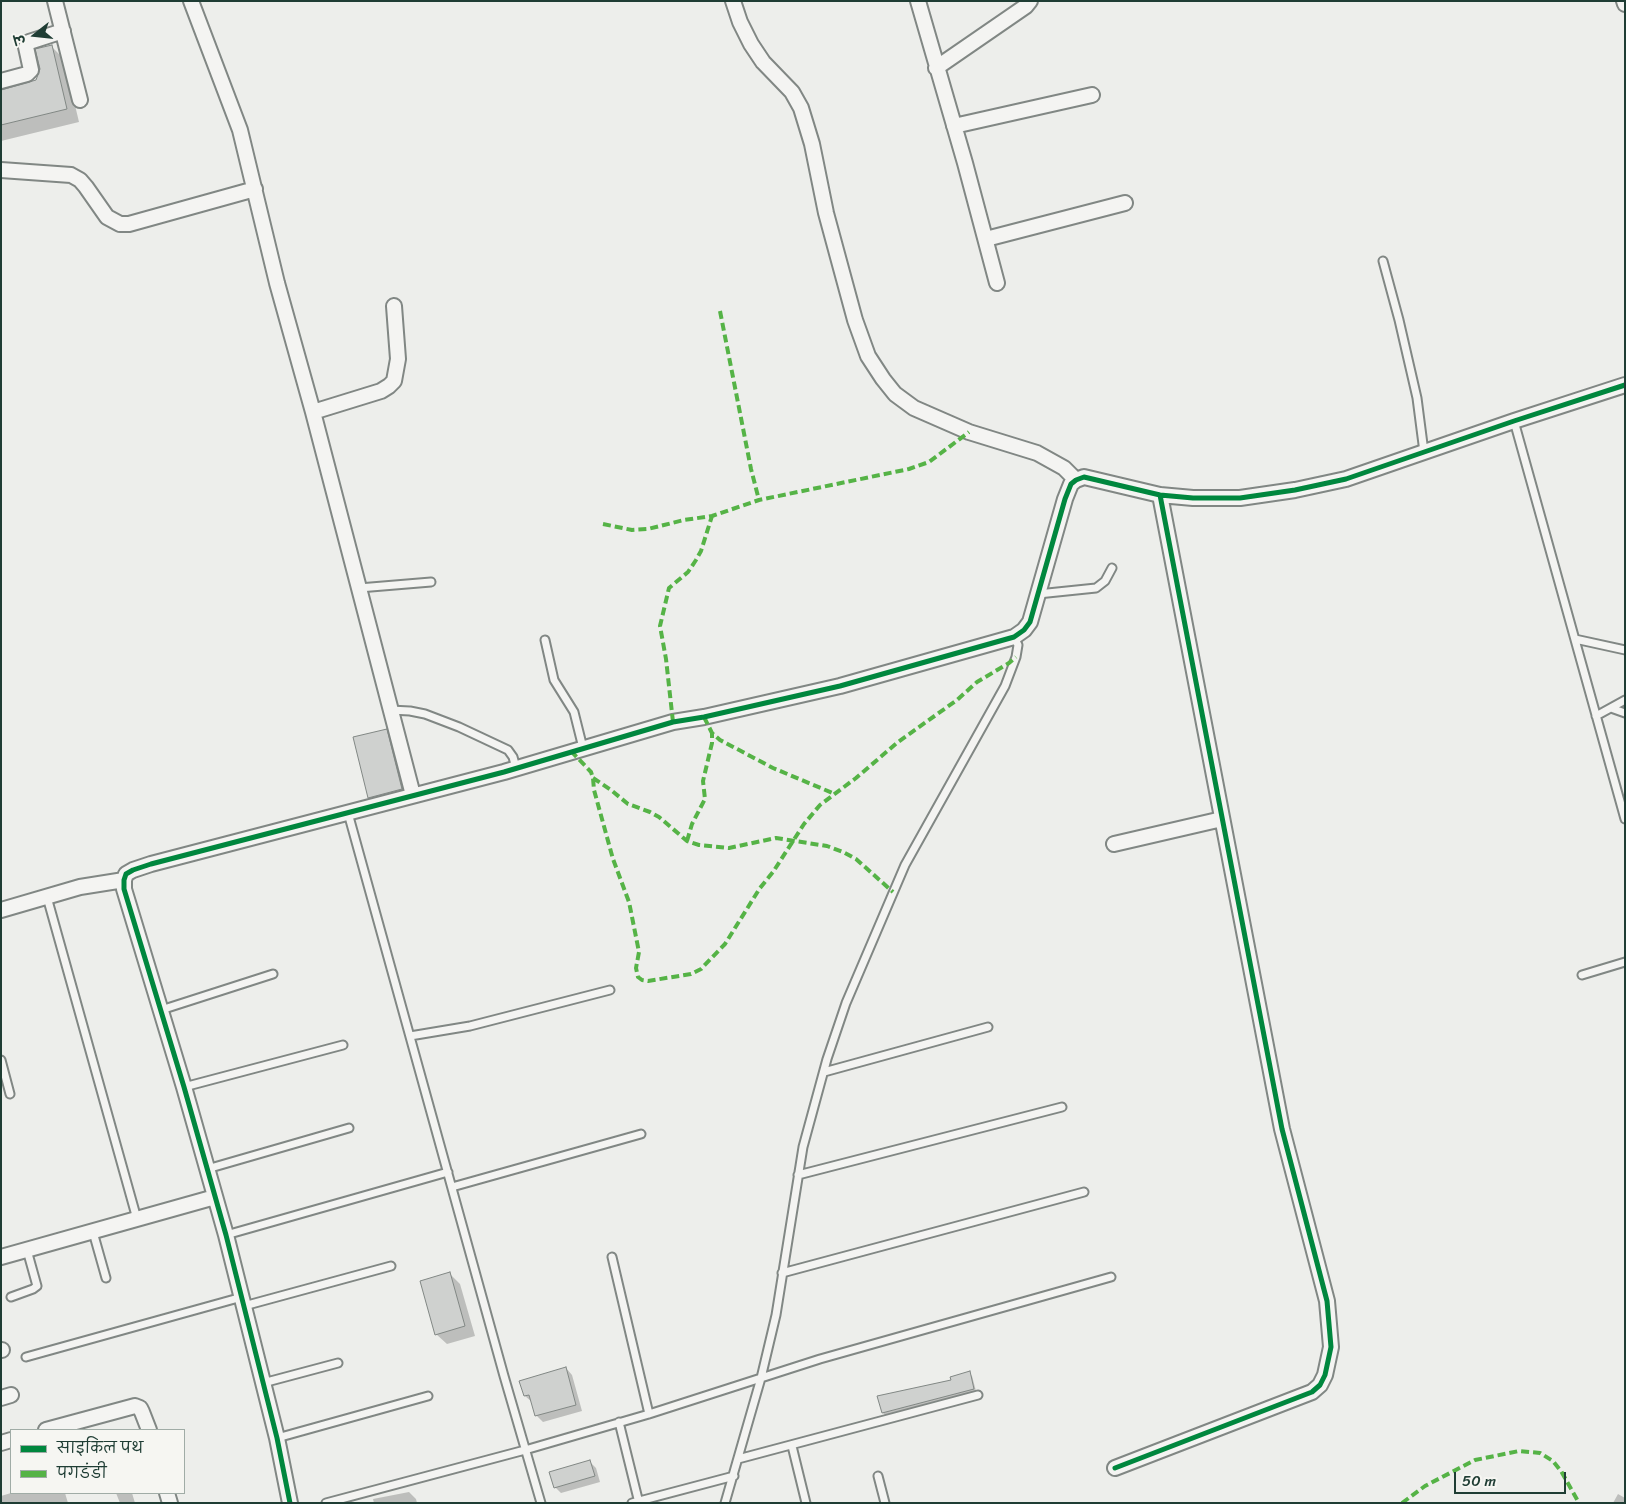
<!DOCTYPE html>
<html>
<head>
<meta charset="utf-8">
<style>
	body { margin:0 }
	#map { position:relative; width:1626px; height:1504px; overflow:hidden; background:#edeeeb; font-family:Sriracha,"Playpen Sans Deva",sans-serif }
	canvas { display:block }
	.frame { position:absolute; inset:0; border:2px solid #1f3d34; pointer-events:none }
	.legend { position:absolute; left:10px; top:1429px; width:175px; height:65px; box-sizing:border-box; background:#f6f6f2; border:1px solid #a0aca6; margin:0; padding:6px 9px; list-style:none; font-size:15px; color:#1f3d34 }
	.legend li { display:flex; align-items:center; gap:10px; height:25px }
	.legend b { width:25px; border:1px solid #a0aca6 }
	.north { position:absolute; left:10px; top:10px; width:50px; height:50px; -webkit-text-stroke:4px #f6f6f2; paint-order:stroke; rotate:254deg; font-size:14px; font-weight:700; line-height:20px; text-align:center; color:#1f3d34 }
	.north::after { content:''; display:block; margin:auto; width:18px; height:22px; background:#1f3d34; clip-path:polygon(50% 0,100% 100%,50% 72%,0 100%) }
	.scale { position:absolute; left:1454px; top:1472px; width:112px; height:22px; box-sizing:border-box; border:2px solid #1f3d34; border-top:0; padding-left:6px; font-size:15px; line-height:18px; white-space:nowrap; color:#1f3d34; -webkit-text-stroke:4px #f6f6f2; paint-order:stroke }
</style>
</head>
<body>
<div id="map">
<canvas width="1626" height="1504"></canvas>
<div class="frame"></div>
<ul class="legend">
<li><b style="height:6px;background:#00873e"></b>साइकिल पथ</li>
<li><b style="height:6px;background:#55b346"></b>पगडंडी</li>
</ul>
<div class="north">उ</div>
<div class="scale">50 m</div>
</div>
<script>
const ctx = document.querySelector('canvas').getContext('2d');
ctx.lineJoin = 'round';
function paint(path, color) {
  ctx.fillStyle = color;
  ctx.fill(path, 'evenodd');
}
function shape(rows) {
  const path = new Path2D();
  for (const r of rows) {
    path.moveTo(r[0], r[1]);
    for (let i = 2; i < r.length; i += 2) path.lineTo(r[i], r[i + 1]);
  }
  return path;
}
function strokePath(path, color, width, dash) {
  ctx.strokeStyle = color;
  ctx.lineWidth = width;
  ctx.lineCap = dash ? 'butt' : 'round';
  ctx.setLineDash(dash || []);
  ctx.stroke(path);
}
paint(shape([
	[51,46,64,59,79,122,1,141,1,90,37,81],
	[386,731,397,741,412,800,379,808,369,798,355,738],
	[450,1274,460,1284,475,1336,447,1344,436,1334],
	[566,1368,572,1375,582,1411,543,1422,536,1415,532,1402,525,1396],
	[969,1373,972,1376,976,1391,886,1416,883,1413,878,1397,952,1380],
	[590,1462,596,1468,600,1482,561,1493,555,1487],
	[409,1492,416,1499,417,1503,374,1503,373,1499],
	[11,1493,65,1493,68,1503,1,1503,1,1496],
	[116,1493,132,1493,135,1503,120,1503],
	[1618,1494,1625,1498,1625,1503,1613,1503]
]), '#0003');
const building = shape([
	[52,45,67,109,1,125,1,90,36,80,40,69,35,49,52,45],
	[387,729,402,789,368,798,353,737,387,729],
	[450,1272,465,1326,435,1335,420,1281,450,1272],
	[566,1367,576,1405,535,1416,529,1395,524,1396,519,1381,566,1367],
	[970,1371,974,1389,882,1413,877,1396,951,1380,950,1377,970,1371],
	[590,1460,595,1476,554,1488,549,1472,590,1460]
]);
paint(building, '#cfd1cf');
strokePath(building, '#818784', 1);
const lane = shape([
	[1383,261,1399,320,1417,398,1424,452],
	[1514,421,1625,819],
	[359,588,431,582],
	[1038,594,1096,588,1105,581,1112,568],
	[1575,639,1625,650],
	[545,640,554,680,574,712,583,748],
	[1611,708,1625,713],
	[390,710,410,711,425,714,459,727,508,750,513,757,516,768],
	[1596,716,1625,700],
	[348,813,504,1376,541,1503],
	[47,897,137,1219],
	[1582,975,1625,962],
	[161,1010,273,974],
	[410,1036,470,1026,610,990],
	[1,1060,10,1094],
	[824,1072,988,1027],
	[184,1087,343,1045],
	[207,1169,349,1128],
	[798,1175,1062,1107],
	[452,1187,641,1134],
	[93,1232,106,1278],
	[226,1235,448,1172],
	[612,1257,649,1414],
	[782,1273,1084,1192],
	[11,1297,33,1289,37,1286,27,1250],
	[244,1306,391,1266],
	[26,1357,242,1297],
	[263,1383,338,1363],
	[619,1422,639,1503],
	[277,1438,428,1396],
	[792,1446,806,1503],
	[738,1459,978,1395],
	[878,1476,885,1503],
	[326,1503,525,1450,649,1414,820,1359,1111,1277],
	[632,1503,734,1476],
	[725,1503,761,1378,776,1315,803,1147,827,1059,846,1003,905,865,1005,686,1016,657,1018,645,1014,637]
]);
const street = shape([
	[55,1,80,100],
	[191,1,240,130,277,283,313,412,413,795],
	[733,1,740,22,751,44,763,62,792,92,801,108,812,144,826,213,855,320,868,356,883,379,895,394,914,408,969,432,1037,453,1064,468,1076,480],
	[918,1,965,163,997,283],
	[1624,1,1625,4],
	[936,68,1026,6,1030,1],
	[1,81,27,74,31,70,26,47,29,42,63,31],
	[954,126,1092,95],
	[1,170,71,175,80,180,86,187,107,217,120,224,129,224,255,189],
	[986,239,1125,203],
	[313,412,381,391,389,386,394,381,398,359,394,306],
	[1114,844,1222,819],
	[1,910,80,887,124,880],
	[1,1257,215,1197],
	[1,1350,2,1350],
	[1,1398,11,1395],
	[46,1430,135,1406,140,1408,142,1412,149,1430],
	[1,1443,11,1440],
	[1115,1468,1312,1392,1320,1385,1325,1375,1331,1347,1327,1301,1282,1129,1160,495],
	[167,1493,170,1503],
	[290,1503,277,1438,226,1235,184,1087,124,889,124,880,126,874,133,870,151,864,504,772,673,722,704,717,840,686,1014,637,1024,630,1030,622,1065,499,1071,484,1076,480,1084,477,1160,495,1193,498,1240,498,1295,490,1346,479,1514,421,1625,385]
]);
strokePath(lane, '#818784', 11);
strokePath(street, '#818784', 18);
strokePath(lane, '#f4f4f2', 7);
strokePath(street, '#f4f4f2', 14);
strokePath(shape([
	[720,311,751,469,759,500],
	[603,524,632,530,648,529,684,520,712,516,759,500,909,469,929,462,969,432],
	[704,717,712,733,720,740,773,768,835,794],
	[673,722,666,659,660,626,669,588,688,572,696,560,701,551,712,516],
	[571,751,591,772,593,778,594,790,613,859,629,902,639,952,636,968,638,977,642,980,648,981,691,974,701,969,725,944,760,888,773,872,804,824,820,805,856,778,898,742,957,700,977,682,1009,663,1016,657],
	[593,778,611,790,628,804,650,812,659,817,687,841,699,845,729,848,776,838,827,846,843,852,856,859,893,892],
	[687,841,692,824,705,799,703,781,712,743,712,733],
	[1402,1503,1425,1486,1475,1460,1519,1451,1540,1453,1553,1461,1561,1471,1579,1503]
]), '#55b346', 4, [8, 4]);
strokePath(shape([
	[1115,1468,1312,1392,1320,1385,1325,1375,1331,1347,1327,1301,1282,1129,1160,495],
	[290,1503,277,1438,226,1235,184,1087,124,889,124,880,126,874,133,870,151,864,504,772,673,722,704,717,840,686,1014,637,1024,630,1030,622,1065,499,1071,484,1076,480,1084,477,1160,495,1193,498,1240,498,1295,490,1346,479,1514,421,1625,385]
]), '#00873e', 5);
</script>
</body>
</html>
